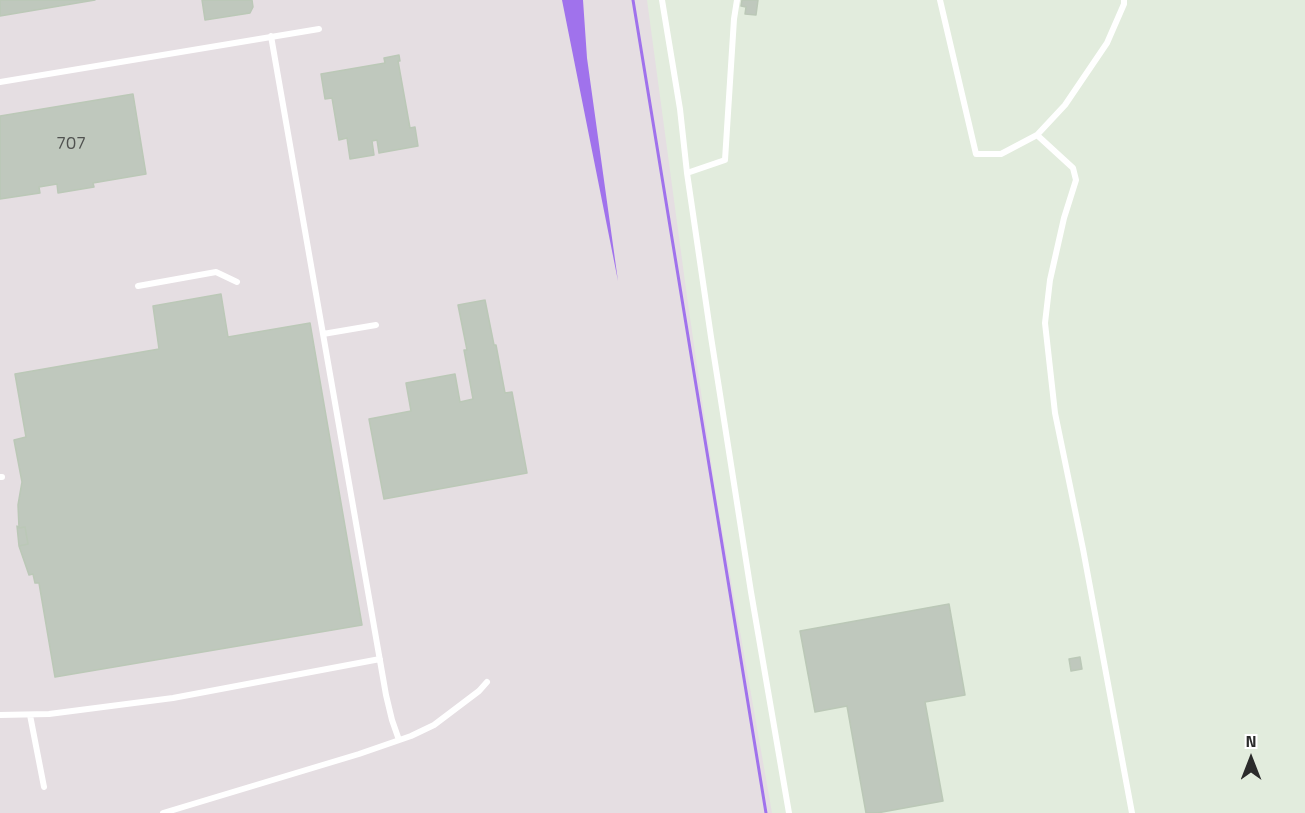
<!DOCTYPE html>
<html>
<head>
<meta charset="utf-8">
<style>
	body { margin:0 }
	#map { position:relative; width:1305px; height:813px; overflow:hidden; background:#e2ecdd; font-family:"Titillium Web",sans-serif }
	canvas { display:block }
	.north { position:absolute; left:1221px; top:729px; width:60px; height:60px; -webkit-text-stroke:4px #fff; paint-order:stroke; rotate:0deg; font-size:16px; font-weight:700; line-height:24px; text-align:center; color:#2b2b2b }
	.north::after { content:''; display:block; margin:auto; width:21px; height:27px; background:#2b2b2b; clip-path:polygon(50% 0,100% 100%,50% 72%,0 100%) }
</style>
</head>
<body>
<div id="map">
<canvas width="1305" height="813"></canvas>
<div class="north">N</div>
</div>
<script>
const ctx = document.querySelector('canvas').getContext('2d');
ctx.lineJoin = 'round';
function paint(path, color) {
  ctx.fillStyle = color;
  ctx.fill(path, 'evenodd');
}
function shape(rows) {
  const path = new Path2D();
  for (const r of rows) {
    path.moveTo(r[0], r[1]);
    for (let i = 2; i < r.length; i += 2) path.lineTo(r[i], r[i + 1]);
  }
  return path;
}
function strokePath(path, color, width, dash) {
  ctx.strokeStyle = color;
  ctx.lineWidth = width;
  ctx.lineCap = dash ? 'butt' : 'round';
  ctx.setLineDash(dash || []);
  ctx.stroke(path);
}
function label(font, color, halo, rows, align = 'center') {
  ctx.font = font + ' "Titillium Web",sans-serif';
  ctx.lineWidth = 4.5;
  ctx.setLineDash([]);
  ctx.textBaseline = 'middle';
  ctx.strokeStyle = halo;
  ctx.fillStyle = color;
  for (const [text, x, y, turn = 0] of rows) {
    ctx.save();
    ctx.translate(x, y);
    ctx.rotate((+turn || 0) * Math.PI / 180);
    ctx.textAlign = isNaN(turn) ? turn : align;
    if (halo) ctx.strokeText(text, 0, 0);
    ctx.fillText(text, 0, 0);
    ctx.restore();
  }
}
paint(shape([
	[0,0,647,0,688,304,716,495,772,813,0,813]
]), '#e5dee2');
paint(shape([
	[562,0,583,0,587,58,618,281]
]), '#a072ec');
strokePath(shape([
	[633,0,766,813]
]), '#a072ec', 3);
const building = shape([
	[0,0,95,0,0,16,0,0],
	[202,0,252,0,253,7,250,13,205,20,202,0],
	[742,0,758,0,756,15,745,14,746,7,741,6,742,0],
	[399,55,400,61,398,61,410,128,415,127,418,146,379,153,377,140,372,141,374,155,350,159,347,138,339,140,332,98,325,99,321,74,385,63,384,58,399,55],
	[133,94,146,174,93,183,94,187,58,193,57,184,39,187,40,193,0,199,0,116,133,94],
	[221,294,228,337,310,323,362,625,55,677,39,583,35,583,33,574,29,575,19,546,28,544,25,527,19,528,18,505,22,482,14,440,26,437,15,374,159,349,153,306,221,294],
	[485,300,494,345,496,345,505,393,512,392,527,473,384,499,369,419,411,411,406,383,455,374,460,402,473,399,464,350,467,350,458,305,485,300],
	[17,526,19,528,25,527,28,544,19,546,17,526],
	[949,604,965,695,925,702,943,801,877,813,866,813,847,706,815,712,800,631,949,604],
	[1080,657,1082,669,1071,671,1069,659,1080,657]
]);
paint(building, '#bfc8bd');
strokePath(building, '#bbc8b7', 1.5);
strokePath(shape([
	[662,0,680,109,687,173,711,337,751,592,789,813],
	[940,0,976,154,1001,154,1037,135,1065,105,1107,43,1124,4,1124,0],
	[271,36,386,695,392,720,399,740],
	[0,82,319,29],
	[1037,135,1073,168,1076,180,1064,218,1050,280,1045,323,1055,413,1083,549,1132,813],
	[687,173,725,160,734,19,737,0],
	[138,286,216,272,237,282],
	[323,334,376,325],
	[0,477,2,477],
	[0,715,49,714,173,698,380,659],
	[30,715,44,787],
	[163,813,359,754,411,736,434,725,479,691,487,682]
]), '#fff', 6);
label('18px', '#505250', null, [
	["707",71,145]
]);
</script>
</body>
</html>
